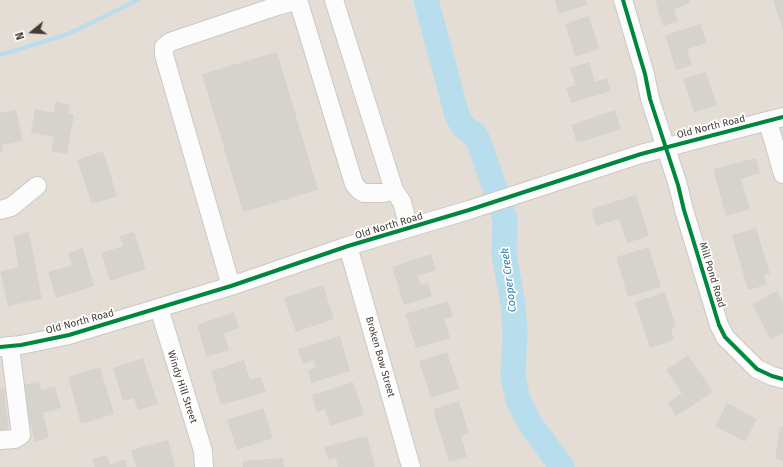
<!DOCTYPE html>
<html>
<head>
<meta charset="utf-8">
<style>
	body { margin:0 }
	#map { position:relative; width:783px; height:467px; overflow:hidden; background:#eeece8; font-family:"Fira Sans",sans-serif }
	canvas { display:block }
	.north { position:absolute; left:12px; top:12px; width:40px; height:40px; -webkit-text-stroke:3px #fff; paint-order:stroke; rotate:252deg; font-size:11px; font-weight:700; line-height:16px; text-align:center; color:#443c34 }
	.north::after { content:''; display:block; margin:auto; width:14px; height:18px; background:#443c34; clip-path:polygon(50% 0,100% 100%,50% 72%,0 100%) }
</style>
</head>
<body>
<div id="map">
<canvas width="783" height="467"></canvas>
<div class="north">N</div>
</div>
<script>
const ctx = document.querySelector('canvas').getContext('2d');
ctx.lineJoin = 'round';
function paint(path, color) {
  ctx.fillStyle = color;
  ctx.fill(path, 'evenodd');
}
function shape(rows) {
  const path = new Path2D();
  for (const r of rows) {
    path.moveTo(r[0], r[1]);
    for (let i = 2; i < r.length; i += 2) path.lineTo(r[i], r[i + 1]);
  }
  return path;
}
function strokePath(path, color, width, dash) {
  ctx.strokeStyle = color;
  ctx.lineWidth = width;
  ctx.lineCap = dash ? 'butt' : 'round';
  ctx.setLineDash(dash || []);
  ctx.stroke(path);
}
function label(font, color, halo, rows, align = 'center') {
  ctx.font = font + ' "Fira Sans",sans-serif';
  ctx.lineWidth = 3.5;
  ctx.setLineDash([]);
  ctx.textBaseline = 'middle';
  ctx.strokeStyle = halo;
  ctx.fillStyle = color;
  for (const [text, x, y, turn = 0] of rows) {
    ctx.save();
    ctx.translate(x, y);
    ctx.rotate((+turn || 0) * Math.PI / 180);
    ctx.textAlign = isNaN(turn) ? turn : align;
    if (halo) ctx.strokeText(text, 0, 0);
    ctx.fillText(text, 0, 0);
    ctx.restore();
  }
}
paint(shape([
	[0,0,783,0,783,467,0,467]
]), '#e3ddd5');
strokePath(shape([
	[0,55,68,34,138,0]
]), '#b8ddec', 4);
strokePath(shape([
	[426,0,457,115,463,126,476,136,480,145,505,219,504,254,513,304,515,333,513,375,518,400,531,425,562,467]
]), '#b8ddec', 25);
paint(shape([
	[555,0,586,0,587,5,559,14],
	[655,0,689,0,690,3,674,9,678,21,663,26],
	[773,0,783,0,783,30],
	[589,16,599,49,575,57,565,24],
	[701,24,707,43,687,49,692,65,676,70,665,35],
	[277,52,318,190,243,212,202,74],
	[589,62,595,82,607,78,611,91,571,103,566,88,576,85,570,68],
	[706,72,717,105,694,112,683,79],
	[56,102,70,105,68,114,74,115,67,154,51,151,54,137,31,133,35,109,54,113],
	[16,110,23,141,1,145,3,152,0,152,0,113],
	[615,110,621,129,577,143,571,125],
	[103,151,117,196,92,204,77,160],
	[756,158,760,173,741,179,750,209,726,216,713,169],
	[636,195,649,236,627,243,619,219,596,226,591,209],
	[756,228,770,274,764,275,767,285,748,290,732,235],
	[29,232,42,299,8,306,0,271,19,267,13,236],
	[134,232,146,269,110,281,101,253,123,246,120,236],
	[649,247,661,287,628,297,616,257],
	[83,248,94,286,56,298,48,272,72,265,68,253],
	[431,254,436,270,418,276,421,285,428,283,432,296,404,305,392,267],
	[323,285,334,319,296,332,284,298],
	[777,291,783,302,783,333,771,340,752,304],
	[665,292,676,327,671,329,674,340,650,348,635,302],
	[448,301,453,316,444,319,450,338,416,348,405,314],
	[234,312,239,328,224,333,229,350,207,357,197,325],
	[340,336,350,371,311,383,308,370,316,367,314,360,303,364,298,349],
	[447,352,459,389,431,398,419,361],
	[688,355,713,392,676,416,668,403,682,393,666,370],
	[143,358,158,404,138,410,134,398,123,401,113,368],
	[244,360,250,380,261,377,266,392,221,405,211,371],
	[100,367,114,414,81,424,68,377],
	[39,381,41,390,55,386,61,408,43,413,49,438,35,442,21,386],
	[353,382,364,415,330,426,325,409,317,412,312,395],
	[4,388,9,431,0,433,0,389],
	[459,401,469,433,461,436,467,457,449,462,433,409],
	[727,403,757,419,745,442,715,426],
	[263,408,273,438,237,450,227,420],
	[780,427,783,427,783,461,775,459],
	[367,436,375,467,338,467,336,458,328,460,324,447],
	[168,440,175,467,136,467,131,450],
	[107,455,110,464,125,459,127,467,95,467,92,459],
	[283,458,284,467,243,467,243,461]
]), '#d6d3cf');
const minor = shape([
	[334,0,394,190],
	[623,0,645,74,650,99,678,185,684,210,719,325,725,337,757,369,772,376,783,379],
	[768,122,783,174],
	[0,210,11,207,37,186],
	[348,246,411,467],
	[231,286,164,55,164,47,170,42,277,6,298,0,354,184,359,190,364,193,384,193,394,190,402,202,409,228],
	[159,308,203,451,204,467],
	[0,347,21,345,69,335,231,286,348,246,469,210,641,154,783,117],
	[0,440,15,439,21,435,10,346]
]);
strokePath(minor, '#cbc8c4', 20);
strokePath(minor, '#fcfcfc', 18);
strokePath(shape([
	[623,0,645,74,650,99,678,185,684,210,719,325,725,337,757,369,772,376,783,379],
	[0,347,21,345,69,335,231,286,348,246,469,210,641,154,783,117]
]), '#00873e', 4);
label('10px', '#443c34', '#fff', [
	["Old North Road",711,127,-14],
	["Old North Road",389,226,-17],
	["Mill Pond Road",712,275,73],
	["Old North Road",80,322,-15],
	["Broken Bow Street",380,357,74],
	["Windy Hill Street",182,387,72]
]);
label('italic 11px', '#2e7ea5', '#fff', [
	["Cooper Creek",509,280,-97]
]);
</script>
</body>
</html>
